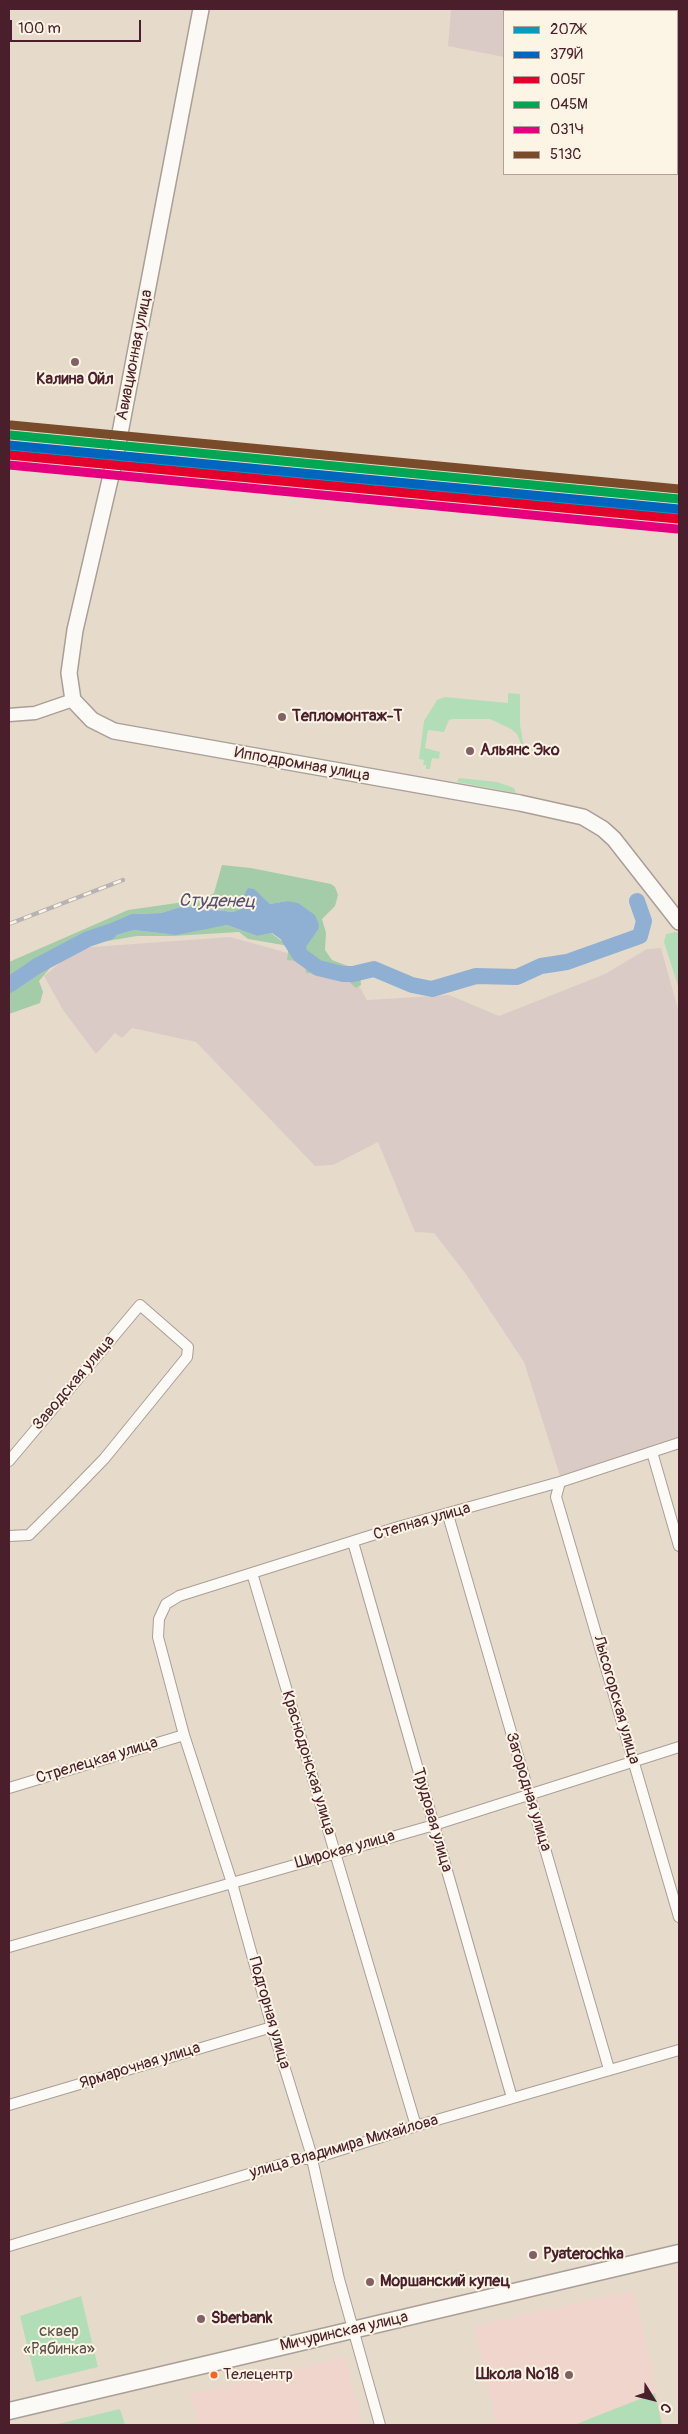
<!DOCTYPE html>
<html>
<head>
<meta charset="utf-8">
<style>
	body { margin:0 }
	#map { position:relative; width:688px; height:2434px; overflow:hidden; background:#e6dbcb; font-family:Pangolin,sans-serif }
	canvas { display:block }
	.frame { position:absolute; inset:0; border:10px solid #4a1f2b; pointer-events:none }
	.legend { position:absolute; left:503px; top:10px; width:175px; height:165px; box-sizing:border-box; background:#fcf5e5; border:1px solid #b59f9b; margin:0; padding:6px 9px; list-style:none; font-size:15px; color:#4a1f2b }
	.legend li { display:flex; align-items:center; gap:10px; height:25px }
	.legend b { width:25px; border:1px solid #b59f9b }
	.north { position:absolute; left:628px; top:2374px; width:50px; height:50px; -webkit-text-stroke:4px #fcf5e5; paint-order:stroke; rotate:126deg; font-size:14px; font-weight:700; line-height:20px; text-align:center; color:#4a1f2b }
	.north::after { content:''; display:block; margin:auto; width:18px; height:22px; background:#4a1f2b; clip-path:polygon(50% 0,100% 100%,50% 72%,0 100%) }
	.scale { position:absolute; left:10px; top:20px; width:131px; height:22px; box-sizing:border-box; border:2px solid #4a1f2b; border-top:0; padding-left:6px; font-size:15px; line-height:18px; white-space:nowrap; color:#4a1f2b; -webkit-text-stroke:4px #fcf5e5; paint-order:stroke }
</style>
</head>
<body>
<div id="map">
<canvas width="688" height="2434"></canvas>
<div class="frame"></div>
<ul class="legend">
<li><b style="height:6px;background:#079bbe"></b>207Ж</li>
<li><b style="height:6px;background:#0065bd"></b>379Й</li>
<li><b style="height:6px;background:#e4002b"></b>005Г</li>
<li><b style="height:6px;background:#00a651"></b>045М</li>
<li><b style="height:6px;background:#e5007d"></b>031Ч</li>
<li><b style="height:6px;background:#7a4b2a"></b>513С</li>
</ul>
<div class="north">С</div>
<div class="scale">100 m</div>
</div>
<script>
const ctx = document.querySelector('canvas').getContext('2d');
ctx.lineJoin = 'round';
function paint(path, color) {
  ctx.fillStyle = color;
  ctx.fill(path, 'evenodd');
}
function shape(rows) {
  const path = new Path2D();
  for (const r of rows) {
    path.moveTo(r[0], r[1]);
    for (let i = 2; i < r.length; i += 2) path.lineTo(r[i], r[i + 1]);
  }
  return path;
}
function strokePath(path, color, width, dash) {
  ctx.strokeStyle = color;
  ctx.lineWidth = width;
  ctx.lineCap = dash ? 'butt' : 'round';
  ctx.setLineDash(dash || []);
  ctx.stroke(path);
}
function label(font, color, halo, rows, align = 'center') {
  ctx.font = font + ' Pangolin,sans-serif';
  ctx.lineWidth = 4;
  ctx.setLineDash([]);
  ctx.textBaseline = 'middle';
  ctx.strokeStyle = halo;
  ctx.fillStyle = color;
  for (const [text, x, y, turn = 0] of rows) {
    ctx.save();
    ctx.translate(x, y);
    ctx.rotate((+turn || 0) * Math.PI / 180);
    ctx.textAlign = isNaN(turn) ? turn : align;
    if (halo) ctx.strokeText(text, 0, 0);
    ctx.fillText(text, 0, 0);
    ctx.restore();
  }
}
paint(shape([
	[634,2290,664,2425,496,2425,474,2326],
	[345,2357,363,2425,199,2425,189,2394]
]), '#efd5cb');
paint(shape([
	[451,9,679,9,679,95,677,95,677,11,504,11,504,57,448,46],
	[230,937,350,970,367,1000,449,995,499,1016,605,974,647,949,661,948,679,1013,679,1439,560,1476,524,1362,465,1273,434,1233,415,1232,378,1142,333,1165,315,1166,196,1042,132,1028,122,1038,115,1033,96,1054,63,1010,44,976,78,948]
]), '#dbcbc6');
paint(shape([
	[508,693,520,694,520,725,525,754,517,734,511,729,490,719,453,719,449,720,444,732,428,730,425,748,440,752,439,759,432,758,430,769,426,769,426,765,423,765,424,760,419,759,424,721,437,700,445,697,508,703],
	[459,778,497,782,514,788,516,793,457,782],
	[676,932,679,933,679,989,664,942,666,934],
	[81,2296,98,2367,36,2382,20,2316],
	[655,2393,662,2425,574,2425],
	[120,2409,125,2425,53,2425]
]), '#b2deb7');
paint(shape([
	[222,865,251,868,331,884,335,887,338,895,335,906,322,919,326,933,325,950,332,960,356,969,360,973,361,985,356,988,346,979,333,974,306,973,305,962,287,960,289,946,248,939,239,932,173,936,137,936,78,946,51,967,39,981,43,992,40,1003,9,1014,9,962,128,910,205,899,214,893],
	[243,897,262,897,270,904,287,901,318,930,300,955,271,933,257,936,227,925,169,934,134,930,96,941,133,914,161,913,183,906,233,912,243,908]
]), '#a4cca8');
paint(shape([
	[248,888,254,889,270,904,287,901,298,903,315,915,319,925,318,930,306,947,307,952,304,956,272,933,257,936,227,925,176,935,134,930,96,941,88,939,91,934,106,925,132,914,161,913,183,906,233,912,243,908,243,897]
]), '#90b0d3');
strokePath(shape([
	[289,938,300,955,318,968,343,974,353,974,374,969,412,985,432,989,476,976,517,977,541,966,567,962,640,936,644,921,637,901],
	[9,985,37,966,88,939,109,932]
]), '#90b0d3', 16);
const minor = shape([
	[652,1452,679,1546],
	[9,1461,140,1305,188,1347,187,1357,104,1459,68,1496,29,1535,9,1536],
	[560,1482,556,1497,679,1917],
	[448,1515,609,2069],
	[353,1542,512,2098],
	[252,1573,416,2126],
	[9,1788,184,1735],
	[9,1947,434,1825,679,1747],
	[9,2105,272,2027],
	[9,2246,299,2159,312,2159,416,2126,679,2050],
	[380,2425,339,2279,310,2150,272,2027,232,1883,184,1735,158,1637,159,1619,166,1604,179,1596,398,1527,560,1482,679,1443]
]);
const tertiary = shape([
	[9,715,35,713,73,700]
]);
const secondary = shape([
	[201,9,116,454,75,630,69,673,73,700,92,720,114,731,520,803,583,817,603,829,614,839,679,922]
]);
const primary = shape([
	[9,2411,679,2253]
]);
strokePath(minor, '#aa9e96', 12);
strokePath(tertiary, '#aa9e96', 15);
strokePath(secondary, '#aa9e96', 18);
strokePath(primary, '#aa9e96', 19);
strokePath(minor, '#fbfaf7', 10);
strokePath(tertiary, '#fbfaf7', 12);
strokePath(secondary, '#fbfaf7', 15);
strokePath(primary, '#fbfaf7', 16);
const rail = shape([
	[9,924,123,880]
]);
strokePath(rail, '#b9b2b2', 4.5);
strokePath(rail, '#fcf5e5', 2.5, [8]);
strokePath(shape([
	[9,451,679,512]
]), '#079bbe', 9);
strokePath(shape([
	[9,445,679,509]
]), '#0065bd', 9);
strokePath(shape([
	[9,455,678,519]
]), '#e4002b', 9);
strokePath(shape([
	[10,435,679,499]
]), '#00a651', 9);
strokePath(shape([
	[9,465,677,529]
]), '#e5007d', 9);
strokePath(shape([
	[11,425,679,489]
]), '#7a4b2a', 9);
for (const [x, y, r, color] of [
	[75,362,5,"#816163"],
	[282,717,5,"#816163"],
	[470,751,5,"#816163"],
	[533,2255,5,"#816163"],
	[370,2282,5,"#816163"],
	[201,2319,5,"#816163"],
	[214,2375,4.5,"#f26522"],
	[569,2375,5,"#816163"]
]) {
  const dot = new Path2D();
  dot.arc(x, y, r, 0, 2 * Math.PI);
  ctx.fillStyle = color;
  ctx.fill(dot);
  strokePath(dot, '#fcf5e5', 2);
}
label('15px', '#4a1f2b', '#fcf5e5', [
	["Телецентр",223,2375]
], 'left');
label('16px', '#4a1f2b', '#fcf5e5', [
	["Авиационная улица",135,355,-79],
	["Ипподромная улица",302,765,10],
	["Заводская улица",74,1383,-50],
	["Степная улица",422,1522,-16],
	["Лысогорская улица",616,1700,74],
	["Стрелецкая улица",97,1761,-17],
	["Краснодонская улица",308,1763,73],
	["Загородная улица",528,1792,73],
	["Трудовая улица",432,1820,74],
	["Широкая улица",345,1850,-16],
	["Подгорная улица",269,2013,74],
	["Ярмарочная улица",140,2066,-17],
	["улица Владимира Михайлова",344,2147,-16],
	["Мичуринская улица",344,2332,-13]
]);
label('bold 16px', '#4a1f2b', '#fcf5e5', [
	["Калина Ойл",75,380,"center"],
	["Тепломонтаж-Т",292,717],
	["Альянс Эко",480,751],
	["Pyaterochka",543,2255],
	["Моршанский купец",380,2282],
	["Sberbank",211,2319],
	["Школа №18",559,2375,"right"]
], 'left');
label('16px', '#5a504a', '#fcf5e5', [
	["сквер",59,2332],
	["«Рябинка»",59,2350]
]);
label('italic 18px', '#57516f', '#fcf5e5', [
	["Студенец",217,902,1]
]);
</script>
</body>
</html>
